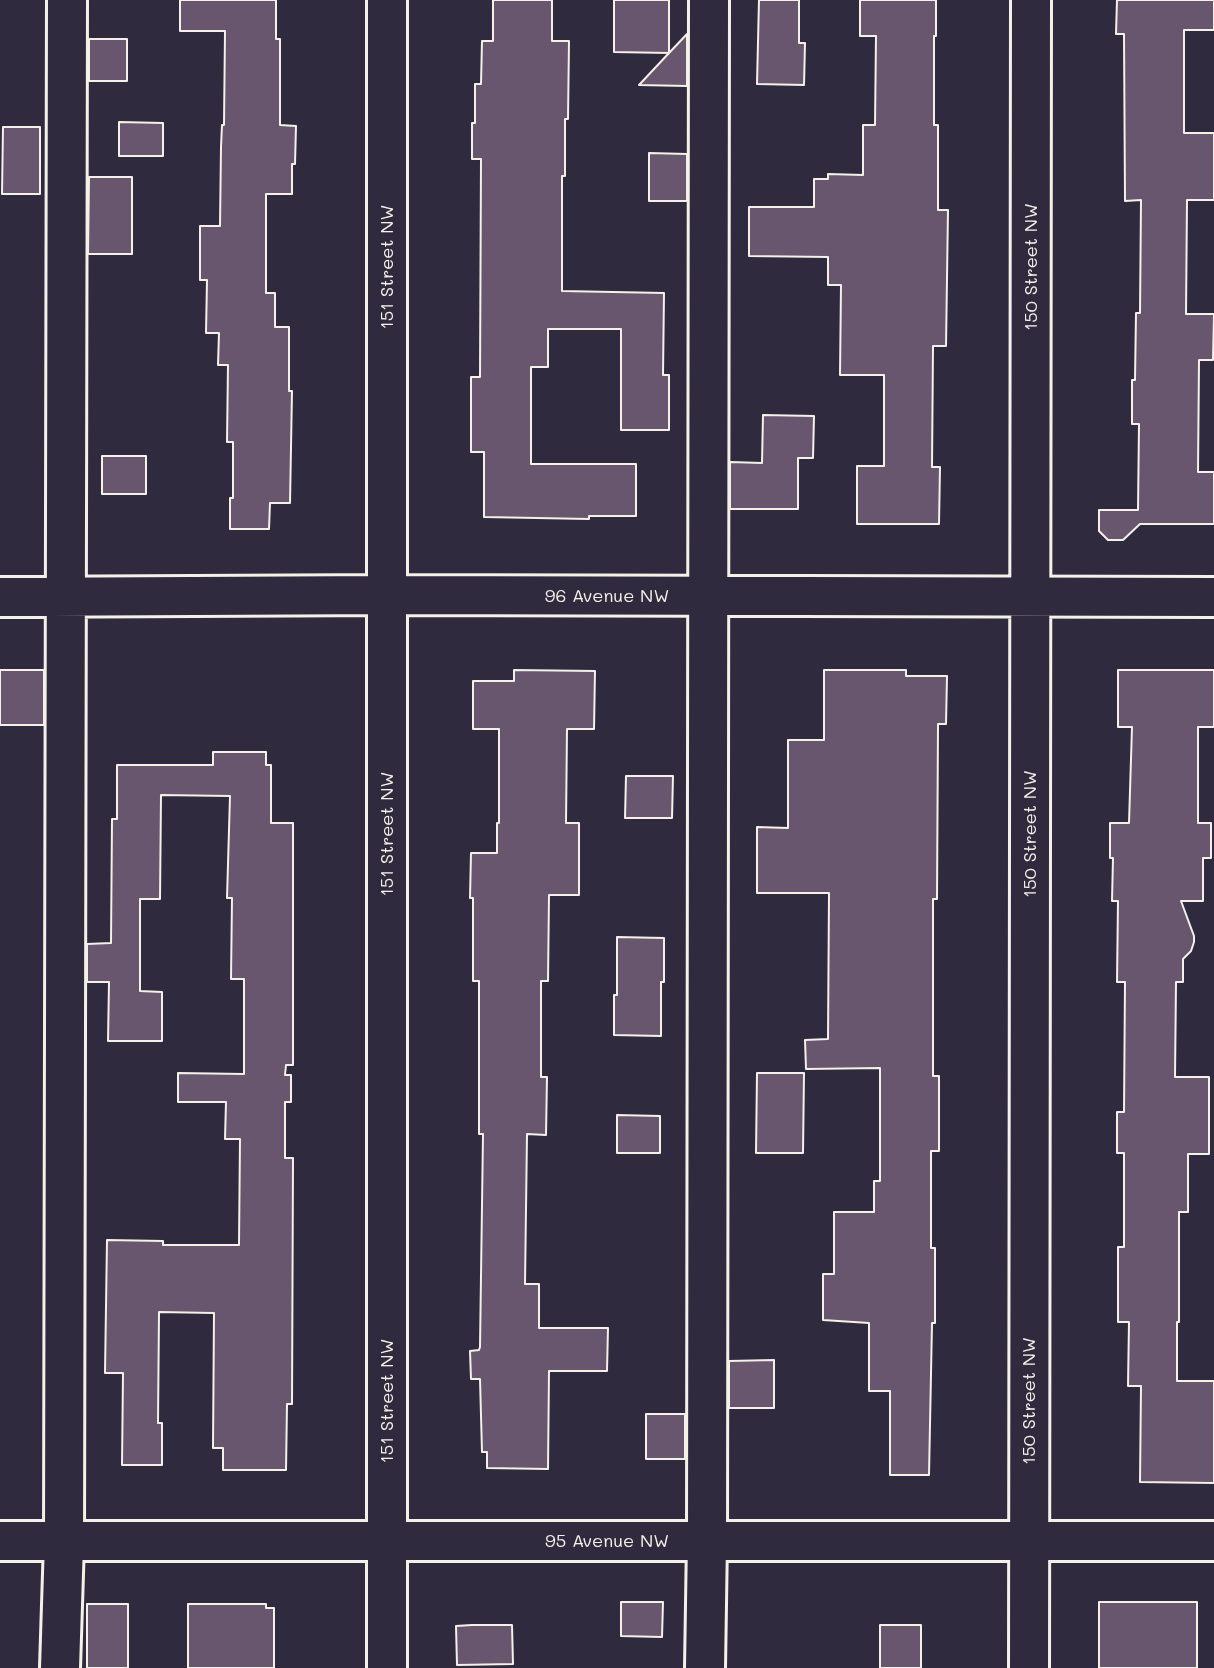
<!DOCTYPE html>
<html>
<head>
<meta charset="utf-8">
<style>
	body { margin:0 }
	canvas { display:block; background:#2f2a3d }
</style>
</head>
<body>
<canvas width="1214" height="1668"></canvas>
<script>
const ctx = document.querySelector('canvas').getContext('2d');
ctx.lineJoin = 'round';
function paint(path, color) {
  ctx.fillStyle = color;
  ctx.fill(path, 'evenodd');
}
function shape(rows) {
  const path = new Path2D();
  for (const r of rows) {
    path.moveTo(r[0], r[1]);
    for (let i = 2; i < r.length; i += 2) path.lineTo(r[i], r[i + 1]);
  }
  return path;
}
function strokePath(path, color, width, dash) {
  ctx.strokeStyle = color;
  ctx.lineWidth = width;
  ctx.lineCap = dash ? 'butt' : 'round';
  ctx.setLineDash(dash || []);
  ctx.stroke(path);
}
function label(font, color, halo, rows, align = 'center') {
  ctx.font = font + ' Mali,sans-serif';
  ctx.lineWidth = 5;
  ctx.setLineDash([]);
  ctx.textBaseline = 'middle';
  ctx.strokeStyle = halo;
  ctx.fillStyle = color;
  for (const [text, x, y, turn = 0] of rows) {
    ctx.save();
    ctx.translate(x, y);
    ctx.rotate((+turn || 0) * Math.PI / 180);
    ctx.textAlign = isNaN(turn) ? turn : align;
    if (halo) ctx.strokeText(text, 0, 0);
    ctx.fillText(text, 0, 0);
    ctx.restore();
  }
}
const building = shape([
	[180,0,276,0,276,39,280,39,280,125,296,126,295,164,292,164,292,194,266,194,266,293,275,293,275,327,289,327,289,391,292,391,290,503,270,503,269,529,230,529,230,498,233,498,233,442,227,442,228,365,218,365,219,333,206,333,207,280,200,280,200,226,220,226,221,147,222,125,224,125,225,31,180,31,180,0],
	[493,0,552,0,552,41,569,41,568,119,565,119,565,176,562,176,562,291,664,293,663,375,669,375,669,430,621,430,621,329,548,329,548,367,531,367,531,464,636,464,636,516,589,516,589,519,484,517,484,452,471,452,471,377,480,377,481,159,472,159,472,123,475,123,475,84,481,84,482,41,493,41,493,0],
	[614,0,669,0,669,53,687,34,687,86,639,85,669,53,614,52,614,0],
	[759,0,799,0,799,43,805,43,804,85,757,84,759,0],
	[860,0,936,0,936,36,934,36,934,125,938,125,938,210,948,210,946,346,933,346,932,467,940,467,939,524,857,524,857,466,884,466,884,375,840,375,841,285,828,285,828,257,749,256,749,207,814,207,814,179,828,179,828,174,863,175,863,125,875,125,876,36,860,36,860,0],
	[1117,0,1214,0,1214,30,1184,30,1184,133,1214,133,1214,200,1187,200,1186,314,1214,314,1213,360,1199,360,1198,472,1214,472,1214,524,1140,524,1123,540,1108,540,1099,531,1099,510,1138,510,1139,424,1132,424,1132,380,1135,380,1136,313,1140,313,1141,200,1125,201,1124,34,1116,34,1117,0],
	[89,39,127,39,127,81,89,81,89,39],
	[119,122,163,123,163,156,119,156,119,122],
	[3,127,40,127,40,194,2,194,3,127],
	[649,153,687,154,687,201,649,201,649,153],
	[89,177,132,177,132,254,88,254,89,177],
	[763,415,814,416,813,458,798,458,798,509,730,509,730,462,762,463,763,415],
	[102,456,146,456,146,494,102,494,102,456],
	[0,670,44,670,44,725,0,725,0,670],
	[514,670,595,671,594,729,567,729,566,823,579,823,579,895,549,895,548,981,541,981,541,1077,547,1077,546,1135,527,1134,525,1284,539,1284,539,1328,608,1328,607,1371,549,1371,548,1469,487,1468,487,1452,482,1452,480,1379,471,1379,470,1351,479,1350,480,1347,483,1134,479,1134,479,981,473,981,473,898,470,898,471,853,497,853,497,823,499,823,499,729,473,729,473,681,514,681,514,670],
	[824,670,906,670,906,676,947,676,946,724,938,724,937,899,933,899,933,1076,939,1076,939,1151,931,1151,931,1248,935,1248,935,1323,932,1323,929,1475,890,1475,890,1391,869,1391,869,1323,823,1320,823,1274,834,1274,834,1212,874,1212,874,1181,880,1181,880,1068,806,1069,805,1040,828,1039,829,893,757,893,757,827,788,828,788,740,824,740,824,670],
	[1118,670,1214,670,1214,727,1198,727,1198,823,1211,823,1211,858,1203,858,1203,901,1181,901,1194,936,1194,942,1191,951,1183,959,1183,982,1176,982,1175,1077,1209,1077,1209,1154,1188,1154,1188,1212,1179,1212,1179,1322,1177,1322,1177,1381,1214,1381,1214,1483,1140,1482,1141,1386,1128,1386,1129,1322,1118,1322,1118,1247,1124,1247,1124,1153,1117,1153,1117,1112,1124,1112,1125,982,1117,982,1118,901,1112,901,1113,858,1110,858,1110,823,1129,823,1132,727,1118,727,1118,670],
	[213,752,266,752,266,765,271,765,271,823,293,823,293,1065,286,1065,285,1075,291,1075,291,1102,285,1102,285,1158,293,1158,292,1404,287,1404,286,1470,223,1470,223,1448,213,1448,214,1313,159,1312,158,1423,162,1423,162,1465,122,1465,123,1373,105,1373,107,1240,163,1241,163,1245,239,1245,240,1139,225,1139,226,1102,178,1102,178,1073,244,1074,244,979,231,979,232,898,227,898,230,796,161,795,160,899,140,899,140,991,162,992,162,1041,108,1041,109,982,87,982,87,944,111,943,112,819,117,819,117,765,213,765,213,752],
	[626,776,673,776,672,818,625,818,626,776],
	[617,937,664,938,664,982,661,982,661,1036,614,1035,614,995,617,995,617,937],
	[757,1073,804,1073,803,1153,756,1153,757,1073],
	[617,1115,660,1116,660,1153,617,1153,617,1115],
	[774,1360,774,1408,729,1408,729,1361,774,1360],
	[646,1414,685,1414,685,1459,646,1459,646,1414],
	[621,1602,663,1602,662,1637,621,1636,621,1602],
	[1099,1602,1197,1602,1197,1668,1099,1668,1099,1602],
	[87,1604,128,1604,128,1668,87,1668,87,1604],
	[188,1604,266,1604,266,1608,274,1608,274,1668,188,1668,188,1604],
	[472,1625,512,1625,513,1664,457,1665,456,1626,472,1625],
	[880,1625,921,1625,921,1668,880,1668,880,1625]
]);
paint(building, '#68556e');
strokePath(building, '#f4f1e8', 2);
const minor = shape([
	[387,0,387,1668],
	[0,597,387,595,1214,597],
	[60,1668,64,1542,67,0],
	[705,1668,707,1540,709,0],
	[1029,1668,1031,0]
]);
const major = shape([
	[0,1541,1214,1541]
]);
strokePath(minor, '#f4f1e8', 44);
strokePath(major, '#f4f1e8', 44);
strokePath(minor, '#2f2a3d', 38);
strokePath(major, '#2f2a3d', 38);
label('18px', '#f4f1e8', '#2f2a3d', [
	["151 Street NW",387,267,-90],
	["150 Street NW",1031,267,-90],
	["96 Avenue NW",607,596],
	["151 Street NW",387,834,-90],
	["150 Street NW",1030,834,-90],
	["151 Street NW",387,1401,-90],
	["150 Street NW",1029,1401,-90],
	["95 Avenue NW",607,1541]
]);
</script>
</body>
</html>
